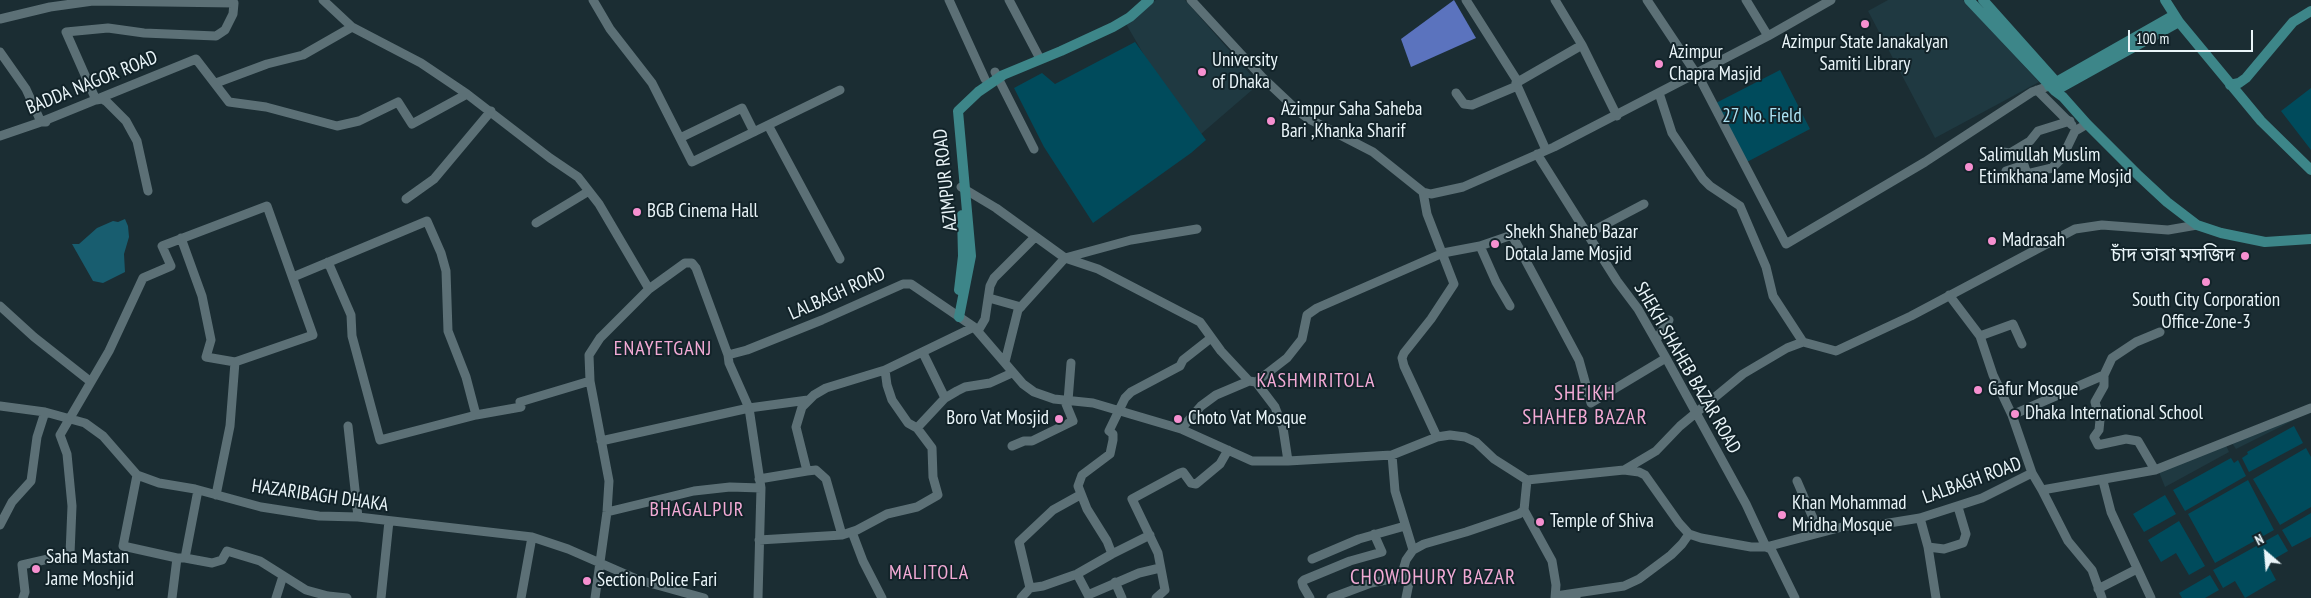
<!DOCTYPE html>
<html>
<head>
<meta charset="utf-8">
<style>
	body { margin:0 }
	#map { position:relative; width:2311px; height:598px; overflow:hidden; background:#1b2d33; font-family:"PT Sans Narrow",sans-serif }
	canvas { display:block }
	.north { position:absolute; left:2241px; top:528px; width:50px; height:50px; -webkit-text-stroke:4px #122329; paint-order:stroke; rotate:333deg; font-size:14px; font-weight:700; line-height:20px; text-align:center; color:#eaf5f9 }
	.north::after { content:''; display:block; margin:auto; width:18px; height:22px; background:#eaf5f9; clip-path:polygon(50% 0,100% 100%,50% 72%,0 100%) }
	.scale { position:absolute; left:2128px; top:30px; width:125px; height:22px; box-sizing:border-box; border:2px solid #eaf5f9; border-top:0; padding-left:6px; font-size:15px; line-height:18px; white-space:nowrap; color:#eaf5f9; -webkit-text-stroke:4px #122329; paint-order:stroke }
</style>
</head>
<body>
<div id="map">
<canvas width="2311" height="598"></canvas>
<div class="north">N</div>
<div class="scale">100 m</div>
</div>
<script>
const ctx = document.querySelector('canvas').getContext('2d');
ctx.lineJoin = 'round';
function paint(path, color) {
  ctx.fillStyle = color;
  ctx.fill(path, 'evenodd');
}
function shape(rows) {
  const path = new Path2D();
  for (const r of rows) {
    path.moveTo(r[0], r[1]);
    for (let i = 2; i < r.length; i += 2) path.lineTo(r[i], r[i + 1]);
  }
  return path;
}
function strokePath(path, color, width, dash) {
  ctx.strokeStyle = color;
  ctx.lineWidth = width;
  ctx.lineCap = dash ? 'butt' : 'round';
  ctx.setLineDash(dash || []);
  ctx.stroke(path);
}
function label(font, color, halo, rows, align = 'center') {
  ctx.font = font + ' "PT Sans Narrow","Noto Sans Bengali",sans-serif';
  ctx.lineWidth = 4;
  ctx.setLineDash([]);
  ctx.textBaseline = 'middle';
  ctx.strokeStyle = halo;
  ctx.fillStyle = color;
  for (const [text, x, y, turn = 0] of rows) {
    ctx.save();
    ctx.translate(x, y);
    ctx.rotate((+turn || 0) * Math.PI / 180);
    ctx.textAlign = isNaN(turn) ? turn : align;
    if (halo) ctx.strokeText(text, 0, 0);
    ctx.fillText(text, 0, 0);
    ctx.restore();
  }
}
paint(shape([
	[1156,0,1185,0,1259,84,1201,134,1147,60,1122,17,1138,4,1142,8],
	[1888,0,1963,0,2039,82,1935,138,1868,11],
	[2292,418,2294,420,2236,449,2232,443],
	[2226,445,2229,452,2165,487,2159,472]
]), '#1f3941');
paint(shape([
	[1135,42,1206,140,1191,153,1093,223,1044,147,1014,88,1042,73,1055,84],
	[1780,70,1810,129,1745,163,1714,104],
	[2311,88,2311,150,2281,111],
	[2294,426,2303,443,2249,472,2242,458,2248,454,2247,452],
	[2306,448,2311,457,2311,507,2280,525,2253,479],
	[2231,458,2234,463,2238,460,2246,476,2185,511,2173,490],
	[2248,480,2274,530,2215,563,2188,514],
	[2165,495,2176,514,2144,532,2133,514],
	[2311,513,2311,537,2292,547,2282,530],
	[2179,521,2205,566,2189,575,2176,553,2161,562,2148,540],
	[2278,534,2288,551,2267,563,2276,580,2245,598,2235,581,2223,588,2213,570],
	[2210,575,2219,590,2205,598,2182,598,2179,593]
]), '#004b5c');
paint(shape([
	[125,219,128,226,129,237,124,254,125,272,103,283,93,281,72,244,79,244,97,228,113,221,118,222]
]), '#185d6f');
paint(shape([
	[1454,0,1476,38,1411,67,1401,39]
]), '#5b73be');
strokePath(shape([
	[323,0,352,27,421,63,467,94,550,158,578,177,599,204,649,289],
	[593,0,610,29,652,83,692,162,840,90],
	[949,0,985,79],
	[1009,0,1038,55],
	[1191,0,1263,78,1298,111,1309,119,1373,152,1423,192,1431,194,1463,187,1554,147,1768,36,1831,0],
	[1466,0,1518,82],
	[1555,0,1582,45,1617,116],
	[1647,0,1701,81,1786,244,1925,162,2032,92,2049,86],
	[1746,0,1768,36],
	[0,19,50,7,93,1,234,3],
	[0,52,26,89,41,122,46,122],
	[995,72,1034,149],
	[216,83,267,64,303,55,352,27],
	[2037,90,2072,125],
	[1456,93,1464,104,1472,105,1517,86],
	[1659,93,1672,133,1703,179,1710,186,1740,206,1766,267,1773,296,1803,342],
	[768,125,840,259],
	[0,136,41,122,196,59,229,102,266,107,337,126,359,121,398,102,412,124,467,94],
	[680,138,742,108,754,132],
	[1546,150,1516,83,1582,45],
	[2003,152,2010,153,2030,141,2038,131,2070,121],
	[1537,154,1617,281,1638,309,1666,358,1746,504,1766,547,1771,549,1795,598],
	[2024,165,2027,174,2052,168,2062,158,2075,131,2087,124],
	[2006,171,2024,165,2018,155,2025,147],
	[961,187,996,208,1065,258,1098,269,1200,322,1221,351,1249,381],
	[148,191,137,141,132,132,126,121,107,102,102,99,96,100,66,32,108,28,144,33,216,36,225,30,233,14,234,3],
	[1423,192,1427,214,1454,284,1431,319,1404,353,1402,358,1404,366,1437,437],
	[406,199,434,179,491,111],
	[536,223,589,191],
	[1587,234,1644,204],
	[181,238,202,296,211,340,206,357,235,362,230,426,216,495],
	[1480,246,1512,235,1579,360,1591,403,1666,358],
	[328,262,351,315,352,336,380,440,476,415,521,407,520,402,590,381],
	[293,277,427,221,441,253,446,271,448,331,466,377,476,415],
	[1949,295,1980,336,1993,375,2012,415,2032,473],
	[989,298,1021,307],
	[0,306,34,337,91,382],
	[978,331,985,319,990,286,994,278,1035,237],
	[1980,336,2013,324,2022,344],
	[1656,340,1669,320],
	[923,353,945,398],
	[728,355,747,350,822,320,903,284,911,284,974,327,1023,384,1034,392,1054,399,1093,403,1181,429,1252,461,1288,461,1392,455,1437,437,1450,435,1465,437,1476,442,1494,459,1527,480,1624,470,1639,472,1645,475,1679,523,1689,534,1701,538,1751,547,1766,547,1846,526,1883,524,1920,518,1982,498,2032,473,2042,490,2155,470,2311,408],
	[1005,362,1018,310,1065,258,1131,240,1197,229],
	[885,370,887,385,892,400,908,423,917,428],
	[2104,375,2104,386,2095,402,2100,420,2099,430,2094,437,2098,445,2126,439,2138,441,2155,470],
	[1256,382,1275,407,1283,428,1288,461],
	[0,406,45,412,85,423,103,436,137,475,159,483,195,489,261,507,319,516,358,517,532,537,568,549,639,580,704,598],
	[2012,415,2104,375,2112,358,2136,342,2160,332],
	[348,426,358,517],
	[1181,429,1201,406,1216,395,1249,381,1256,382,1287,358,1302,339,1307,315,1317,308,1443,253,1480,246,1496,282,1510,306],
	[601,441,749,408,808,400],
	[1012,446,1024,441,1032,441,1073,421,1066,404,1068,401,1071,363],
	[1392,455,1395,491,1413,550],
	[1624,470,1656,451,1680,426,1743,374,1787,348,1803,342,1836,351,1911,316,2075,229,2102,225,2168,230,2197,225],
	[807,471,816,470,826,479,842,535],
	[137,475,123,546,177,558,185,558,212,563,222,560,227,551,260,561,306,590,328,596,347,598],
	[759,479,807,471,796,427,802,407,814,395,826,388,885,370,974,327],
	[1797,481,1819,532],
	[2103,481,2111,512,2151,598],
	[2042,490,2068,541,2092,570,2102,598],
	[1524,510,1552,561,1556,585,1555,598],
	[607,512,694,491,730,487,761,488],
	[1920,518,1928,547,1936,598],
	[0,525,12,502,31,481,37,437,45,412],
	[852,532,863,561,882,598],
	[1150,535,1112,554,1107,541,1087,509,1078,486,1082,475,1110,454,1113,440,1113,434,1109,431,1125,398,1131,392,1180,366,1183,360,1211,338],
	[759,540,842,535,857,530,887,514,917,507,938,495,933,477,932,448,917,428,945,398,957,391,965,387,990,383,1012,373],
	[1928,547,1944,549,1963,543,1966,534,1958,507],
	[185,558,198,490],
	[1312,559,1359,539,1405,526],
	[1077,574,1088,595,1139,573,1160,568],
	[1401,577,1406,560,1413,550,1424,544,1466,532,1519,514,1524,510,1527,480],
	[1401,577,1407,580,1409,583,1406,598],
	[1115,582,1122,598],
	[1030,588,1019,542,1053,510,1080,495],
	[1030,588,1043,586,1077,574,1112,554],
	[2098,589,2137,569],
	[1576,593,1624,586,1639,579,1671,555,1682,544,1689,534],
	[1556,596,1576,593,1576,598],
	[23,598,25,592,22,565,70,554,72,506,67,454,60,435,109,351,143,278,171,266,162,246,267,206,313,335,235,362],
	[172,598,177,558],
	[276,598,283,576],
	[381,598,389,521],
	[521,598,532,537],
	[595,598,607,512,609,481,590,381,589,355,600,338,649,289,685,263,692,263,696,268,728,355,729,363,749,408,761,488,758,598],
	[1021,598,1030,588],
	[1156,598,1165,590,1158,553,1132,499,1180,473,1183,472,1191,483,1196,484,1220,464,1228,450],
	[1310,598,1303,586,1302,582,1304,580,1350,561,1382,552,1374,534],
	[1331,598,1371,583,1401,577]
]), '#5c7076', 9);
strokePath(shape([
	[1969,0,2055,91,2063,97,2087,124,2139,176,2167,202,2197,225,2221,233,2265,242,2311,239],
	[1983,0,2059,85],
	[2165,0,2179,22,2261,121,2311,170],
	[2230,85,2239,83,2246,78,2293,22,2311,11],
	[2049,86,2174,15],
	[2055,91,2179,22],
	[959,290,963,256,962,215],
	[959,317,971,256,958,111,978,92,1003,75,1061,51,1113,27,1130,17,1149,0]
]), '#3d8689', 10);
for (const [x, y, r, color] of [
	[1865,24,5,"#f690d0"],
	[1659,64,5,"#f690d0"],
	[1202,72,5,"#f690d0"],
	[1271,121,5,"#f690d0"],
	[1969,167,5,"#f690d0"],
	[637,212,5,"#f690d0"],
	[1992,241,5,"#f690d0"],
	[1495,244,5,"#f690d0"],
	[2245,256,5,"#f690d0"],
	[2206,282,5,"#f690d0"],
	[1978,390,5,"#f690d0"],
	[2015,414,5,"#f690d0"],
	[1059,419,5,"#f690d0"],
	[1178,419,5,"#f690d0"],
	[1782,515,5,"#f690d0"],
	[1540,522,5,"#f690d0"],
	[36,569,5,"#f690d0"],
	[587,581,5,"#f690d0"]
]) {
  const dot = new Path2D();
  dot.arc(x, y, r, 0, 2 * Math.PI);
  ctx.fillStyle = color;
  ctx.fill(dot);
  strokePath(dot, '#122329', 2);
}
label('19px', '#eaf5f9', '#122329', [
	["Azimpur State Janakalyan",1865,43,"center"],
	["Samiti Library",1865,65,"center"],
	["Azimpur",1669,53],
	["Chapra Masjid",1669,75],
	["University",1212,61],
	["of Dhaka",1212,83],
	["Azimpur Saha Saheba",1281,110],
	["Bari ,Khanka Sharif",1281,132],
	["Salimullah Muslim",1979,156],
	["Etimkhana Jame Mosjid",1979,178],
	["BGB Cinema Hall",647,212],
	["Shekh Shaheb Bazar",1505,233],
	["Dotala Jame Mosjid",1505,255],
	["Madrasah",2002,241],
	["চাঁদ তারা মসজিদ",2235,256,"right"],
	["South City Corporation",2206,301,"center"],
	["Office-Zone-3",2206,323,"center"],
	["Gafur Mosque",1988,390],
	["Dhaka International School",2025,414],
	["Boro Vat Mosjid",1049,419,"right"],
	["Choto Vat Mosque",1188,419],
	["Khan Mohammad",1792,504],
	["Mridha Mosque",1792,526],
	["Temple of Shiva",1550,522],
	["Saha Mastan",46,558],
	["Jame Moshjid",46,580],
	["Section Police Fari",597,581]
], 'left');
label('19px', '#eaf5f9', '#122329', [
	["BADDA NAGOR ROAD",92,83,-22],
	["AZIMPUR ROAD",946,180,-96],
	["LALBAGH ROAD",837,294,-24],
	["SHEKH SHAHEB BAZAR ROAD",1687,368,60],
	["LALBAGH ROAD",1972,481,-20],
	["HAZARIBAGH DHAKA",320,496,8]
]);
label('19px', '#ace2f3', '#122329', [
	["27 No. Field",1762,117]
]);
ctx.letterSpacing = '1px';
label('20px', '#f2aad5', '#122329', [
	["ENAYETGANJ",663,349],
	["KASHMIRITOLA",1316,381],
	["BHAGALPUR",697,510],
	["MALITOLA",929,573]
]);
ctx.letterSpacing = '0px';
ctx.letterSpacing = '1px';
label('21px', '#f2aad5', '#122329', [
	["SHEIKH",1585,394],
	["SHAHEB BAZAR",1585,418],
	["CHOWDHURY BAZAR",1433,578]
]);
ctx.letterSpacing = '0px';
</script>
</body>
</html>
